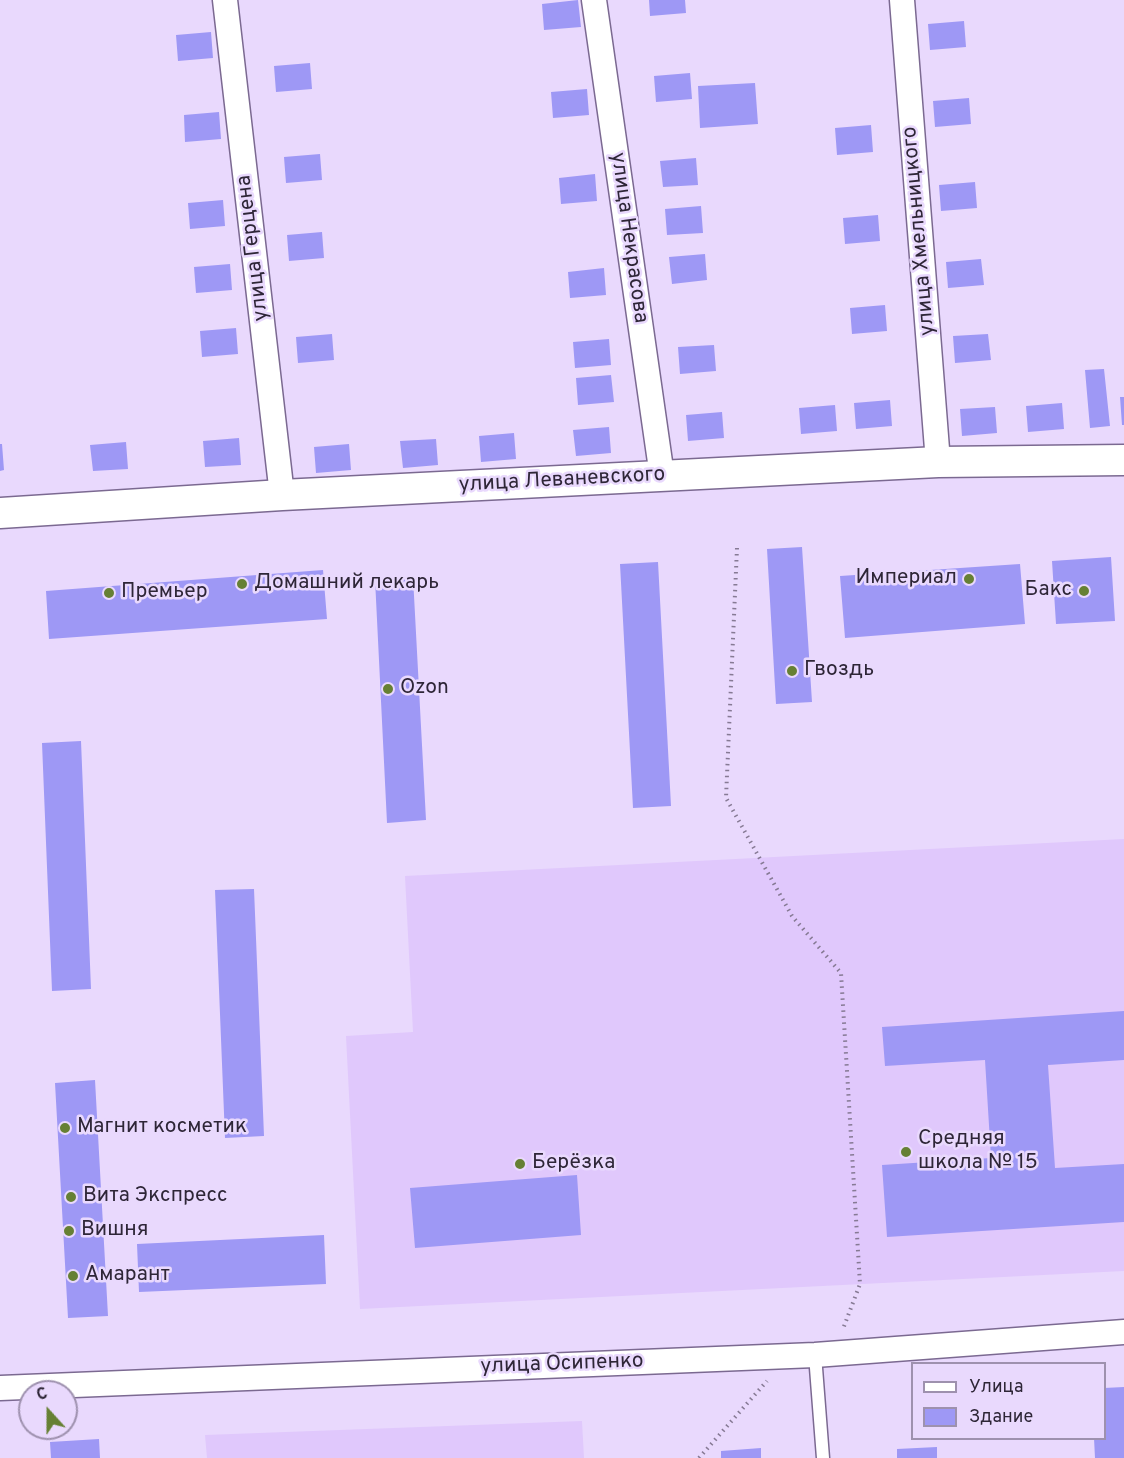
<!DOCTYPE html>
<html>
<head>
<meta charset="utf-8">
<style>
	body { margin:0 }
	#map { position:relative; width:1124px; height:1458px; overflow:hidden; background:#e9d9fd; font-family:Overpass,sans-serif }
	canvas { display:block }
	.legend { position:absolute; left:911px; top:1362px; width:195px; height:78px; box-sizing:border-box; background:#e9d9fd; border:2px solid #9e91ae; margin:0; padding:8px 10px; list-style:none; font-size:18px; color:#2e2637 }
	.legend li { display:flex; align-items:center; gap:12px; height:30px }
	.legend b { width:30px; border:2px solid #9e91ae }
	.north { position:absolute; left:18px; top:1380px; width:60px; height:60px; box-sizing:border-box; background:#e9d9fd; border:2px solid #9e91ae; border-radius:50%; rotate:339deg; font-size:16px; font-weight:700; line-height:24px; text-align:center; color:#2e2637 }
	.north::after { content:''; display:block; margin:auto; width:21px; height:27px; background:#668034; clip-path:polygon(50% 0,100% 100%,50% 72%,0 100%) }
</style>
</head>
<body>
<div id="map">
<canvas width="1124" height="1458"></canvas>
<ul class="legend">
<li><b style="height:8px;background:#fff"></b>Улица</li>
<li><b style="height:16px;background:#9e98f5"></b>Здание</li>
</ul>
<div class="north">С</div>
</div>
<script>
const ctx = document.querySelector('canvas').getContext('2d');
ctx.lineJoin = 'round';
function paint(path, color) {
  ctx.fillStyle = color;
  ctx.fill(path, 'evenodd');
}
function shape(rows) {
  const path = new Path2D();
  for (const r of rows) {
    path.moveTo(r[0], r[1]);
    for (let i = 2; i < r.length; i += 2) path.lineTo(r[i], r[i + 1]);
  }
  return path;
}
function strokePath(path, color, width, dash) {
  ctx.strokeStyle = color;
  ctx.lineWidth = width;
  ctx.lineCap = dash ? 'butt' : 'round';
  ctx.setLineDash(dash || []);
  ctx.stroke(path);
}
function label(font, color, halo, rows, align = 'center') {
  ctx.font = font + ' Overpass,sans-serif';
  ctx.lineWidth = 5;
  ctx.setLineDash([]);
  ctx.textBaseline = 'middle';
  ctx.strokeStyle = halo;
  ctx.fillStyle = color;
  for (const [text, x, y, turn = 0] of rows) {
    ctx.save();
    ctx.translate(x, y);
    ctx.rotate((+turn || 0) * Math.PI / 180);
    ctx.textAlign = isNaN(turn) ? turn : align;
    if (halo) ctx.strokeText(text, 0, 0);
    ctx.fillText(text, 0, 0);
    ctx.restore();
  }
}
paint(shape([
	[1124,839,1124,1271,360,1309,346,1036,413,1032,405,876],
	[582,1421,584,1458,207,1458,205,1435]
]), '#e0c8fc');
paint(shape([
	[578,0,581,27,544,30,542,4],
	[649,0,685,0,686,13,650,16],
	[964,21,966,47,930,50,928,24],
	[211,32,213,58,178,61,176,35],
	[310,63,312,89,276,92,274,66],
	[690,73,692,99,656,102,654,76],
	[755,83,758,124,700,128,698,86],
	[587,89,589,115,553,118,551,92],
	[969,98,971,124,935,127,933,101],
	[219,112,221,139,185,142,184,115],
	[871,125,873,152,837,155,835,128],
	[320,154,322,180,286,183,284,157],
	[696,158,698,185,663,187,660,161],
	[595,174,597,201,561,204,559,178],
	[975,182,977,208,941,211,939,185],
	[223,200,225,226,190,229,188,203],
	[701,206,703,233,667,235,665,209],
	[878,215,880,241,845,244,843,218],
	[322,232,324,258,289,261,287,235],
	[705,254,707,280,672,284,669,257],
	[981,259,984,285,948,288,946,262],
	[230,264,232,290,196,293,194,267],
	[604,268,606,295,570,298,568,272],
	[885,305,887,331,852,334,850,308],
	[236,328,238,354,202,357,200,331],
	[332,334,334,360,298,363,296,337],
	[988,334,991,360,955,363,953,336],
	[609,339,611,365,575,368,573,342],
	[714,345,716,371,680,374,678,347],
	[1104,369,1110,426,1090,428,1085,370],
	[611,375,614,402,578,405,576,378],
	[1120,397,1124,397,1124,425,1122,425],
	[890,400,892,426,856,429,854,403],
	[1062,403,1064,429,1028,432,1026,406],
	[835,405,837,431,801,434,799,408],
	[995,407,997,433,962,436,960,409],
	[722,412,724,438,688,441,686,415],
	[609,427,611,453,576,456,573,430],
	[514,433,516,459,481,462,479,436],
	[239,438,241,465,205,467,203,441],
	[436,439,438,465,403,468,400,441],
	[126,442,128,469,93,471,90,445],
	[0,444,2,444,4,470,0,471],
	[349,444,351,470,316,473,314,447],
	[802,547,812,702,776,704,767,549],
	[1111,557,1115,621,1056,624,1052,561],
	[658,562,671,806,633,808,620,564],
	[1020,564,1025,624,845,638,840,576],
	[323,570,327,619,49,639,46,591],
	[413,577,426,820,387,823,375,579],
	[81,741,91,989,52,991,42,743],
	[254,889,264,1136,225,1138,215,890],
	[1124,1011,1124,1060,1048,1065,1055,1168,1124,1164,1124,1222,887,1237,882,1165,991,1158,985,1060,885,1066,882,1027],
	[95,1080,108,1316,68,1318,55,1083],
	[577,1175,581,1235,415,1248,410,1188],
	[324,1235,326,1284,139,1292,137,1244],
	[1124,1387,1124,1458,1095,1458,1094,1438,1104,1438,1104,1388],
	[99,1439,100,1458,51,1458,50,1442],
	[937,1447,937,1458,897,1458,897,1449],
	[761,1448,761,1458,721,1458,721,1451]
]), '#9e98f5');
const service = shape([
	[815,1355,823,1458]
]);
const minor = shape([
	[225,0,282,495],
	[594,0,662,476],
	[902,0,938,462],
	[0,1388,815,1355,1124,1332]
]);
const tertiary = shape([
	[0,513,282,495,938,462,1124,460]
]);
strokePath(service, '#7b6991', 15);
strokePath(minor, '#7b6991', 27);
strokePath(tertiary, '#7b6991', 33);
strokePath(shape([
	[737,548,726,798,792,916,841,973,860,1284,843,1329],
	[699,1458,767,1381]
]), '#867a94', 4, [1.5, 4.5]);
strokePath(service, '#fff', 12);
strokePath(minor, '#fff', 24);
strokePath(tertiary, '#fff', 30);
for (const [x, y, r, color] of [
	[969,579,6,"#668034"],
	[242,584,6,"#668034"],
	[1084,591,6,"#668034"],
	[109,593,6,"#668034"],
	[792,671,6,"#668034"],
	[388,689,6,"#668034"],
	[65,1128,6,"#668034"],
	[906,1152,6,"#668034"],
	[520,1164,6,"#668034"],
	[71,1197,6,"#668034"],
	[69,1231,6,"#668034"],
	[73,1276,6,"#668034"]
]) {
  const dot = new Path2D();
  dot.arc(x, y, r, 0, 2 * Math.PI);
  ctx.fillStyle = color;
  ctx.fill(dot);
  strokePath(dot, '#e9d9fd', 2);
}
label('21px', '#2e2637', '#e9d9fd', [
	["улица Хмельницкого",920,231,-95],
	["улица Некрасова",628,238,82],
	["улица Герцена",254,248,-97],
	["улица Леваневского",562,481,-3],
	["улица Осипенко",562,1365,-2]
]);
label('21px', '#2e2637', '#e9d9fd', [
	["Империал",957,579,"right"],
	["Домашний лекарь",254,584],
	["Бакс",1072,591,"right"],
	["Премьер",121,593],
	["Гвоздь",804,671],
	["Ozon",400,689],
	["Магнит косметик",77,1128],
	["Средняя",918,1140],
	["школа № 15",918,1164],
	["Берёзка",532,1164],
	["Вита Экспресс",83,1197],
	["Вишня",81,1231],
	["Амарант",85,1276]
], 'left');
</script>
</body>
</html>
